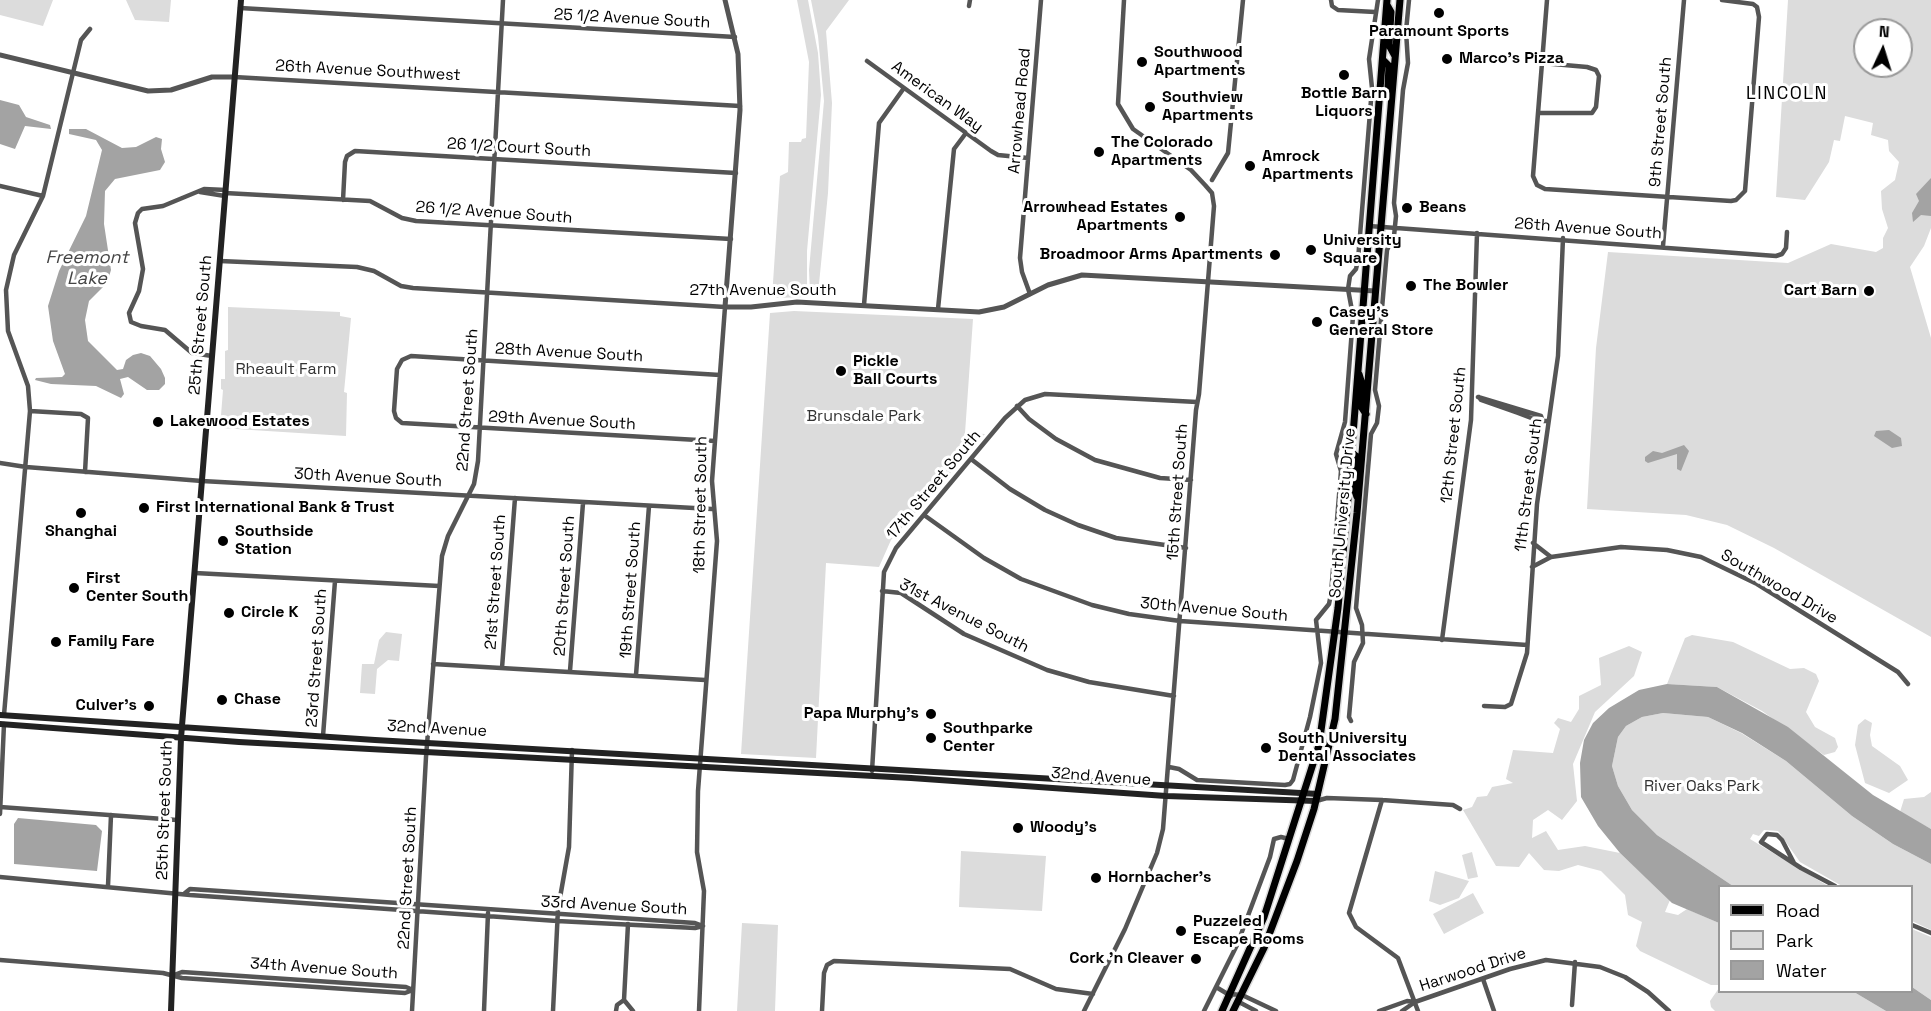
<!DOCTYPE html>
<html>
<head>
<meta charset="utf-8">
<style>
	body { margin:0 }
	#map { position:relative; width:1931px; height:1011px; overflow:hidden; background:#fff; font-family:"Space Grotesk",sans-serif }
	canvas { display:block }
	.legend { position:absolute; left:1718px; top:885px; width:195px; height:108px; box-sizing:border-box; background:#fff; border:2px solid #999; margin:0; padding:8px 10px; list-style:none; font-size:18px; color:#000 }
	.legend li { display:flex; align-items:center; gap:12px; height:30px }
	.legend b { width:30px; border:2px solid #999 }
	.north { position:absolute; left:1853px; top:18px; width:60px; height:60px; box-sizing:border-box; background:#fff; border:2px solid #999; border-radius:50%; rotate:4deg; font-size:16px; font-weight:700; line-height:24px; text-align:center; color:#000 }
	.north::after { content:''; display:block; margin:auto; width:21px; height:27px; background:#000; clip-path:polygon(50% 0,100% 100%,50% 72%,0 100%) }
</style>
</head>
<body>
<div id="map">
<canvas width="1931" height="1011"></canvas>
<ul class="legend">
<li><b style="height:8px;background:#000"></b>Road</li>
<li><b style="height:16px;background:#dcdcdc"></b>Park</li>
<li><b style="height:16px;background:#a3a3a3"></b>Water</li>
</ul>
<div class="north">N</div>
</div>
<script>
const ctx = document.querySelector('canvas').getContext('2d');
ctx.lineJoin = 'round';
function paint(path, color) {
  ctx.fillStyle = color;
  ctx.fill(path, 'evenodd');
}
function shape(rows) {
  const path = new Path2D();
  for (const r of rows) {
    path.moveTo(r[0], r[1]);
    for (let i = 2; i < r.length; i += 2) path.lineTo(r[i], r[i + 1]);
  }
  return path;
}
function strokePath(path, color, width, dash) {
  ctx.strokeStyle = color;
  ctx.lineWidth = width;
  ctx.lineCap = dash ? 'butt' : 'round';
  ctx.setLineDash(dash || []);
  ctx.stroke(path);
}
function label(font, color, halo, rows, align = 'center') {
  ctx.font = font + ' "Space Grotesk",sans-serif';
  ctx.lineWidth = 6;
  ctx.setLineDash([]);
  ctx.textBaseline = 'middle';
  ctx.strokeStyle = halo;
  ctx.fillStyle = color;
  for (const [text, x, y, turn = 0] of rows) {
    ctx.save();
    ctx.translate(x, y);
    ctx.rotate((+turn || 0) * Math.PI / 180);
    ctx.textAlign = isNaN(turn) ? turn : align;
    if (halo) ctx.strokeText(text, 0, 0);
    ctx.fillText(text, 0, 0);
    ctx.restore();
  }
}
paint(shape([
	[0,0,53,0,43,26,0,15],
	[126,0,171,0,169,22,135,20],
	[797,0,808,0,818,53,821,95,807,251,807,297,772,298,780,176,788,172,789,142,801,142,802,139,806,138,809,62],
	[811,0,849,0,826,31,832,103,828,193,818,294,810,292,809,270,824,101,818,36],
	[1788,0,1931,0,1931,228,1924,246,1910,267,1931,338,1931,637,1774,548,1727,525,1686,515,1587,509,1596,348,1608,252,1788,263,1831,244,1876,252,1883,248,1883,238,1888,228,1882,209,1881,191,1895,180,1899,162,1889,151,1888,140,1871,135,1873,123,1845,116,1840,141,1834,140,1829,162,1805,200,1776,197],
	[1865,30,1901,30,1901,66,1865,66],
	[228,307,340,312,340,316,351,318,344,392,347,393,346,436,220,428,223,390,221,389,221,379,225,379,225,351,228,350],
	[794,311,973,319,965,433,985,434,891,540,879,567,826,563,816,758,741,754,770,313],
	[386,632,402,634,399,661,388,660,377,669,375,694,360,693,362,664,374,664,379,640],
	[1692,635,1733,642,1790,669,1804,668,1816,674,1819,681,1806,712,1815,727,1835,738,1838,747,1835,752,1824,755,1762,711,1717,687,1667,684,1685,638],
	[1629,646,1642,652,1634,676,1595,712,1573,764,1577,801,1562,820,1548,810,1533,820,1532,838,1546,831,1558,850,1585,846,1620,853,1670,900,1665,912,1678,915,1687,909,1719,923,1719,985,1711,985,1640,951,1636,946,1642,922,1628,915,1625,895,1601,871,1578,865,1559,871,1544,870,1529,853,1519,867,1496,866,1463,810,1472,807,1477,797,1487,796,1492,787,1513,783,1506,779,1513,750,1553,753,1560,729,1554,723,1558,718,1571,722,1579,709,1579,696,1601,685,1599,658],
	[1663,713,1708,717,1741,733,1786,761,1852,816,1893,844,1931,864,1931,930,1912,921,1912,886,1842,886,1800,862,1778,831,1764,830,1759,836,1753,834,1750,839,1828,886,1733,886,1657,835,1632,810,1618,786,1612,766,1618,737,1626,726,1642,717],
	[1865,719,1872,723,1870,735,1872,746,1900,766,1908,780,1889,793,1865,783,1855,745,1858,725],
	[1931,792,1931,829,1900,812,1904,799,1924,797],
	[961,851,1046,856,1042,911,959,907],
	[1472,852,1478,877,1468,879,1462,855],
	[1435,871,1469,881,1459,898,1440,905,1429,901],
	[1473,893,1484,913,1444,934,1433,914],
	[742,923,778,925,775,1011,737,1011],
	[1912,929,1931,937,1931,1000,1912,987],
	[1719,988,1720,992,1854,992,1886,1011,1715,1011,1711,1007,1710,1001]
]), '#dcdcdc');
paint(shape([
	[0,100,19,105,26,117,50,125,51,129,25,126,15,149,0,144],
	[69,129,86,129,122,148,136,147,156,137,162,139,161,149,165,162,160,170,115,179,105,191,104,224,111,270,107,283,89,301,85,320,88,341,117,370,123,369,126,360,133,355,141,353,150,356,161,369,165,378,165,384,159,390,147,390,128,377,120,379,124,394,121,398,96,386,51,384,35,380,36,378,62,377,65,374,53,341,48,306,59,271,86,216,102,150,96,140,69,134],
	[1931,178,1931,216,1921,215,1913,222,1912,213,1919,201,1916,194],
	[1889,430,1901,438,1902,446,1892,448,1874,436,1876,431],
	[1684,445,1689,451,1681,471,1677,469,1677,454,1648,463,1645,461,1645,457,1653,451,1662,453],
	[1667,684,1717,687,1788,727,1873,795,1931,829,1931,864,1893,844,1852,816,1786,761,1742,733,1708,717,1663,713,1642,717,1626,726,1618,737,1612,766,1618,786,1632,810,1657,835,1733,886,1720,886,1719,923,1672,903,1620,853,1598,826,1581,797,1580,763,1584,740,1593,723,1609,708,1639,690],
	[18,818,96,825,102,831,97,871,14,864,14,824],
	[1912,987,1931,1000,1931,1011,1886,1011,1854,992,1912,992]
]), '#a3a3a3');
const primary = shape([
	[1387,5,1391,12,1389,45,1395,56],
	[1383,60,1389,66,1388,86],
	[1359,374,1362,384,1360,405,1366,414],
	[1351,452,1357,457,1355,491,1357,497],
	[1222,1011,1264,917,1319,745,1338,608,1348,499,1387,0],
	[1233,1011,1264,948,1297,861,1314,809,1335,719,1357,513,1400,0]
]);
strokePath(primary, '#dbdbdb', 10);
strokePath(shape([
	[1331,0,1332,6,1338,10,1375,12],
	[1547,0,1533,176,1537,185,1545,189,1731,201,1736,200,1745,191,1759,17,1757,7,1753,4,1722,0],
	[969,6,970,0],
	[240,8,735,37],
	[867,61,991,151,998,155,1028,158],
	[234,77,740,106],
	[1538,113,1592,113,1596,107,1599,76,1596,70,1587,67,1542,63],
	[1212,180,1228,153,1243,0],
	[0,186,43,196],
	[200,192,225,196],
	[225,193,370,201,402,218,416,221,731,239],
	[343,200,345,162,347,156,355,151,736,173],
	[1369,226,1776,256,1782,254,1786,248,1787,232],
	[1663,246,1684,0],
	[220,261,357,267,374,271,401,286,413,288,725,307,712,481,717,541,698,791,697,852,704,891,699,1011],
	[1030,294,1022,272,1020,258,1041,0],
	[864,305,879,123,904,88],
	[938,309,954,149,966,133],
	[212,356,192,353,165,330,141,326,131,322,129,313,139,291,143,269,135,223,138,213,142,209,163,206,204,189,226,190],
	[1478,397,1541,416,1542,419],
	[1479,397,1481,400,1518,413,1539,421,1548,421],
	[1017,406,1029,419,1056,439,1095,460,1160,478,1191,480],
	[30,411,81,414,88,418,85,472],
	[715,441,402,423,396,418,394,411,397,369,402,360,411,356,720,375],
	[971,459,1010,489,1045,510,1078,525,1116,538,1186,548],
	[0,463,26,467,202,481,712,509],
	[924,515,984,558,1021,579,1092,605,1129,614,1180,621,1527,645],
	[1533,543,1551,557],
	[1532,567,1551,557,1621,547,1667,550,1701,557,1757,584,1898,672,1908,684],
	[195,573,439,586],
	[882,591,901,593,964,634,1047,670,1089,682,1174,696],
	[1442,640,1471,420,1477,233],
	[433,664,705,680],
	[502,668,515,498],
	[570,671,583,503],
	[636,675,649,506],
	[1484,706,1505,707,1511,704,1527,653,1537,504,1558,356,1563,238],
	[4,715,30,411,28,386,8,331,6,290,14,255,43,196,81,40,90,29],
	[1351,721,1349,717,1354,662,1363,643,1362,625,1356,608,1371,434,1377,423,1379,406,1375,390,1387,250,1394,236,1396,216,1394,203,1403,90,1408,63,1406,31,1409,0],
	[323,736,335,581],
	[1169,767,1179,769,1197,780,1285,785,1290,784,1293,780,1310,717,1321,663,1316,620,1329,604,1331,594,1341,471,1336,454,1345,422,1353,316,1348,289,1350,276,1356,269,1358,260,1372,88,1369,59,1378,0],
	[872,771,884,572,896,548,1005,418,1025,400,1045,394,1197,402],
	[1382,800,1349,913,1356,927,1398,958,1418,1011],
	[1316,801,1327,798,1382,800,1453,805,1460,809],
	[0,807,177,820],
	[0,814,4,724],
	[1794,863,1782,840,1777,835,1767,834,1761,842,1801,868,1835,886],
	[0,877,190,895,557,921,695,928,703,926],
	[108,886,111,815],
	[185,893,190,889,695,923,703,926],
	[1912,925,1931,933],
	[0,960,163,973,182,978,405,993,413,990],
	[174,975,182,972,406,987,413,990],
	[1483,979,1494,1011],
	[1216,987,1231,996],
	[1230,994,1242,995,1276,1011],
	[624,1000,633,1011],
	[1237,1001,1256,1011],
	[1572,1005,1575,962],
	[412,1011,426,757,442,556,448,536,474,484,478,461,503,0],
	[484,1011,488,913],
	[553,1011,558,909,569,847,572,750],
	[616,1011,617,1005,624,1000,628,924],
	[822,1011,824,973,827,965,834,961,1010,969,1056,989,1093,994],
	[1084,1011,1125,929,1157,853,1163,829,1196,410,1199,394,1214,206,1212,193,1205,185,1191,170,1133,129,1118,104,1124,0],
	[1204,1011,1237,945,1270,857,1274,839,1281,837,1289,839],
	[1379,1011,1407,1001,1415,1002,1510,969,1546,960,1600,967,1625,977,1648,992,1669,1011],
	[1402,1011,1415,1002]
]), '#555', 4.5);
strokePath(shape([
	[725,0,738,54,740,110,725,307,751,307,797,302,979,312,1004,307,1048,285,1082,275,1376,291],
	[0,55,148,91,171,90,212,77,234,77]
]), '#555', 5);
strokePath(shape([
	[0,715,375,740,1318,794],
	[0,724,239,742,911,778,1166,796,1316,801],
	[171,1011,181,738,241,0]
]), '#222', 6);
strokePath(primary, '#000', 7);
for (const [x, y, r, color] of [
	[1439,13,6,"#000"],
	[1447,59,6,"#000"],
	[1142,62,6,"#000"],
	[1344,75,6,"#000"],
	[1150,107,6,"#000"],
	[1099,152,6,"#000"],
	[1250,166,6,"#000"],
	[1407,208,6,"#000"],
	[1180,217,6,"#000"],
	[1311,250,6,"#000"],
	[1275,255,6,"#000"],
	[1411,286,6,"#000"],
	[1869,291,6,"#000"],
	[1317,322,6,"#000"],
	[841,371,6,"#000"],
	[158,422,6,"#000"],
	[144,508,6,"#000"],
	[81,513,6,"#000"],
	[223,541,6,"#000"],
	[74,588,6,"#000"],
	[229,613,6,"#000"],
	[56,642,6,"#000"],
	[222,700,6,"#000"],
	[149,706,6,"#000"],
	[931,714,6,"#000"],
	[931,738,6,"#000"],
	[1266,748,6,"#000"],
	[1018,828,6,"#000"],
	[1096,878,6,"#000"],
	[1181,931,6,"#000"],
	[1196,959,6,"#000"]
]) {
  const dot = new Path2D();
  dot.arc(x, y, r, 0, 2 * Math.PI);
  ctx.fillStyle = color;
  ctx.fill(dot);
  strokePath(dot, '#fff', 2);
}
label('16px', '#000', '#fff', [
	["25 1/2 Avenue South",632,19,3],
	["26th Avenue Southwest",368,71,3],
	["American Way",937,97,36],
	["Arrowhead Road",1020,111,-85],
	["9th Street South",1661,122,-85],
	["26 1/2 Court South",519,148,3],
	["26 1/2 Avenue South",494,213,4],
	["26th Avenue South",1588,229,4],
	["27th Avenue South",763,291],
	["25th Street South",201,325,-85],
	["28th Avenue South",569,353,3],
	["22nd Street South",468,400,-86],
	["29th Avenue South",562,421,3],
	["12th Street South",1454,435,-84],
	["30th Avenue South",368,478,3],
	["17th Street South",934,485,-50],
	["11th Street South",1529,485,-83],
	["15th Street South",1178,492,-86],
	["18th Street South",701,505,-89],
	["South University Drive",1343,513,-85],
	["21st Street South",496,582,-86],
	["20th Street South",565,586,-86],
	["Southwood Drive",1779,587,30],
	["19th Street South",631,590,-86],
	["30th Avenue South",1214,610,5],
	["31st Avenue South",964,616,27],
	["23rd Street South",317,658,-86],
	["32nd Avenue",437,729,3],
	["32nd Avenue",1101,777,4],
	["25th Street South",165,810,-88],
	["22nd Street South",408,878,-87],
	["33rd Avenue South",614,906,3],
	["34th Avenue South",324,969,4],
	["Harwood Drive",1473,970,-18]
]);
label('bold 16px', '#000', '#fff', [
	["Paramount Sports",1439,32,"center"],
	["Southwood",1154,53],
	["Apartments",1154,71],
	["Marco's Pizza",1459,59],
	["Bottle Barn",1344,94,"center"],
	["Liquors",1344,112,"center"],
	["Southview",1162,98],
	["Apartments",1162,116],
	["The Colorado",1111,143],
	["Apartments",1111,161],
	["Amrock",1262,157],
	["Apartments",1262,175],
	["Arrowhead Estates",1168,208,"right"],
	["Apartments",1168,226,"right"],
	["Beans",1419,208],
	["University",1323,241],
	["Square",1323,259],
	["Broadmoor Arms Apartments",1263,255,"right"],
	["The Bowler",1423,286],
	["Cart Barn",1857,291,"right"],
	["Casey's",1329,313],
	["General Store",1329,331],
	["Pickle",853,362],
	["Ball Courts",853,380],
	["Lakewood Estates",170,422],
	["First International Bank & Trust",156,508],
	["Shanghai",81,532,"center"],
	["Southside",235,532],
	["Station",235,550],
	["First",86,579],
	["Center South",86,597],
	["Circle K",241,613],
	["Family Fare",68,642],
	["Chase",234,700],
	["Culver's",137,706,"right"],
	["Papa Murphy's",919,714,"right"],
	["Southparke",943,729],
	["Center",943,747],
	["South University",1278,739],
	["Dental Associates",1278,757],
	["Woody's",1030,828],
	["Hornbacher's",1108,878],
	["Puzzeled",1193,922],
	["Escape Rooms",1193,940],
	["Cork 'n Cleaver",1184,959,"right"]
], 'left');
label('16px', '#333', '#fff', [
	["Rheault Farm",286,370],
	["Brunsdale Park",864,417],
	["River Oaks Park",1702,787]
]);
ctx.letterSpacing = '1.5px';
label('18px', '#000', '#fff', [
	["LINCOLN",1787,94]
]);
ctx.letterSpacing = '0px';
label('italic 18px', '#444', '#fff', [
	["Freemont",87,258],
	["Lake",87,279]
]);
</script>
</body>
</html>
